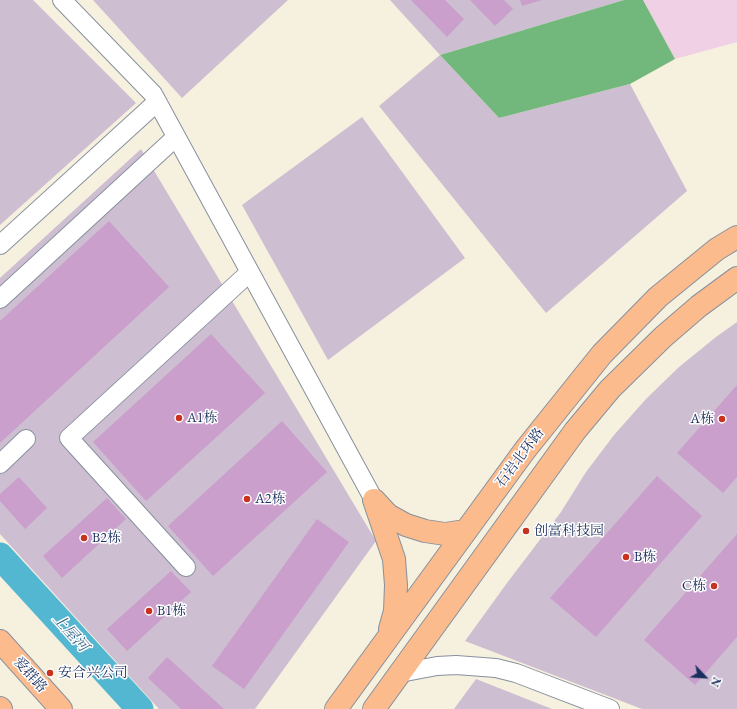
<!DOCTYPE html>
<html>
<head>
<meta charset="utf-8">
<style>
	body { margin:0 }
	#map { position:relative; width:737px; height:709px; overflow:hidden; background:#f6f0df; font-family:"EB Garamond",serif }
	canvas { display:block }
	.north { position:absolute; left:685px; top:657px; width:40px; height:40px; -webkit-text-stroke:3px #fff; paint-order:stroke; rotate:115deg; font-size:11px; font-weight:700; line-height:16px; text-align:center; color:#1b2f5e }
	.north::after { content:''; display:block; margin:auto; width:14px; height:18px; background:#1b2f5e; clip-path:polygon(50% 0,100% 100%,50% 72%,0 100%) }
</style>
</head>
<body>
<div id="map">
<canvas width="737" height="709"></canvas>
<div class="north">N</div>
</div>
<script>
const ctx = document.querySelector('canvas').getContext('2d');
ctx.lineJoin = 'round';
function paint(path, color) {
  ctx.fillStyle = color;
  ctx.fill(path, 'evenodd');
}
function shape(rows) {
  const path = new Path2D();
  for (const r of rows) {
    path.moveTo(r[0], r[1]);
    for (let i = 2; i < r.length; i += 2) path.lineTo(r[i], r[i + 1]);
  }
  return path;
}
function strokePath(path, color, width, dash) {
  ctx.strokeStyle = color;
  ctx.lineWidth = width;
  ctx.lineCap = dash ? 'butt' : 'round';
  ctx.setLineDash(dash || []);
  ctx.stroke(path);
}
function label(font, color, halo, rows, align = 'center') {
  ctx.font = font + ' "EB Garamond","Noto Serif SC",serif';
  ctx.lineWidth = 3;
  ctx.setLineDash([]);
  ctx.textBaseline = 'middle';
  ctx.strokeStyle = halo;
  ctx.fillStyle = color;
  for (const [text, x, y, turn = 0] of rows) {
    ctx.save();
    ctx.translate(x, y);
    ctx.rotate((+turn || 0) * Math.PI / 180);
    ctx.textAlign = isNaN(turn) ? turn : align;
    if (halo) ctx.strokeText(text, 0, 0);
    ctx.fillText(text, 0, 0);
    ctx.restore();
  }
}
paint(shape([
	[643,0,737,0,737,42,675,59]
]), '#f0d0e4');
paint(shape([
	[0,0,33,0,136,103,0,225],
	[93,0,288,0,182,98],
	[390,0,624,0,440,55,499,118,630,84,687,191,546,313,379,106,440,55],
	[362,117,465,258,328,360,242,205],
	[141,149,376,541,255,709,159,709,0,534,0,278],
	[737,322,737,709,642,709,465,641,507,583,561,512,586,472,614,435,646,399,679,367,716,337],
	[476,679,552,709,454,709]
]), '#cebed1');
paint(shape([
	[624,0,643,0,675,59,630,84,499,118,440,55]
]), '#72b87c');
strokePath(shape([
	[0,556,140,709]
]), '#53b7d1', 27);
paint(shape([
	[411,0,445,0,464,19,447,37],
	[470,0,504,0,513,9,495,26],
	[520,0,542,0,522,6],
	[109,221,169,287,0,443,0,321],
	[211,334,265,393,146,501,93,442],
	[737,385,737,477,723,493,677,453],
	[282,421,327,472,213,576,168,526],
	[657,476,702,516,596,637,550,598],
	[19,477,47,508,25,529,0,501,0,494],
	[107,498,126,519,62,578,43,556],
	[317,519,349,542,244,689,212,666],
	[737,534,737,637,695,685,644,640],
	[171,571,191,592,127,651,107,629],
	[167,657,224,709,181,709,148,678]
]), '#ca9fcc');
const minor = shape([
	[62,0,153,94,374,500],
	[0,245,157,102],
	[0,299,176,137],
	[0,464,26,439],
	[186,567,69,438,250,272],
	[400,673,437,666,456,665,496,668,516,673,610,709]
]);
const major = shape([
	[374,500,394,559,396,585,395,611,390,629],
	[374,500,388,515,406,525,425,531,445,534,465,531],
	[0,641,61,709],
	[0,708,1,709],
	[336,709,525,450,602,354,658,297,717,249,737,237],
	[374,709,575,431,610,389,663,337,699,306,737,278]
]);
strokePath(minor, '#88909e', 20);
strokePath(major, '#88909e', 24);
strokePath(minor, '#fff', 18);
strokePath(major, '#fbbb8c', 22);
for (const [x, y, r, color] of [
	[179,418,4,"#c8321e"],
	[722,419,4,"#c8321e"],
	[247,499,4,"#c8321e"],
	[526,531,4,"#c8321e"],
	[84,538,4,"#c8321e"],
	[626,557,4,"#c8321e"],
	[714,586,4,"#c8321e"],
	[149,611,4,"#c8321e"],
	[50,673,4,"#c8321e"]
]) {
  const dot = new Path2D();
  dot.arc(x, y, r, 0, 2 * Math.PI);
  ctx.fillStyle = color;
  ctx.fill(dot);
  strokePath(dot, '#fff', 1.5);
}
label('14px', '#1b2f5e', '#fff', [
	["A1栋",187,418],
	["A栋",714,419,"right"],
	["A2栋",255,499],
	["创富科技园",534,531],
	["B2栋",92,538],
	["B栋",634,557],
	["C栋",706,586,"right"],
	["B1栋",157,611],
	["安合兴公司",58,673]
], 'left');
label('14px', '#1b2f5e', '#fff', [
	["石岩北环路",520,458,-53],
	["爱群路",30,675,48]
]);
label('italic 15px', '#2f5f86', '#fff', [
	["上屋河",70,633,48]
]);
</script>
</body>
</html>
